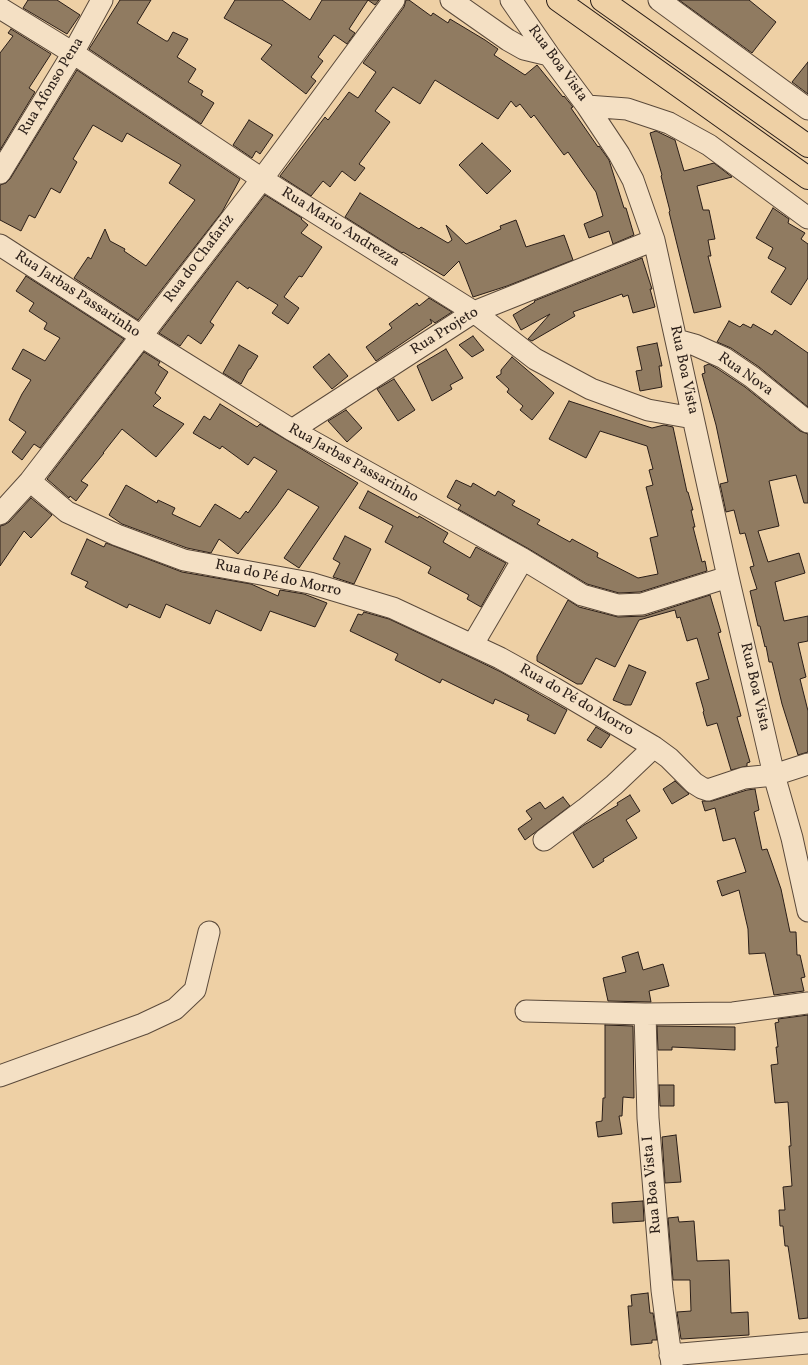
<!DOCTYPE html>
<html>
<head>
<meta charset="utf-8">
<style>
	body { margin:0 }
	canvas { display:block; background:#eed0a5 }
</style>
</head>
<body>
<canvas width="808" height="1365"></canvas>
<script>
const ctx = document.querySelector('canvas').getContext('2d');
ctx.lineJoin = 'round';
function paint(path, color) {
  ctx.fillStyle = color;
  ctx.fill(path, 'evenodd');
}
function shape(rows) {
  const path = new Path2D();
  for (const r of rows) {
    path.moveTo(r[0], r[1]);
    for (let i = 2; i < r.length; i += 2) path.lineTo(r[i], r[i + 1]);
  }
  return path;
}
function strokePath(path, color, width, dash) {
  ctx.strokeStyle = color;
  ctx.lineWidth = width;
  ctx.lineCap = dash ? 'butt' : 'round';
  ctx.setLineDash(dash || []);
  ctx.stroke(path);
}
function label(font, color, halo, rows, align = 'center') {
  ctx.font = font + ' Vollkorn,serif';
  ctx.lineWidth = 3;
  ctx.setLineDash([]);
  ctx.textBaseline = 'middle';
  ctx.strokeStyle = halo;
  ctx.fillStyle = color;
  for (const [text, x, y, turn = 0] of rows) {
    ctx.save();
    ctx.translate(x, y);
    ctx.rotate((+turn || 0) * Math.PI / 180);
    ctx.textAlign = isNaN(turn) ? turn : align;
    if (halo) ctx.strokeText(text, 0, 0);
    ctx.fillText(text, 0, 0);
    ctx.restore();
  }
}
const building = shape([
	[28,0,57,0,80,15,67,34,23,8,28,0],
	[120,0,151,0,137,23,166,41,168,41,173,32,188,39,177,57,196,69,188,82,203,91,201,95,214,103,201,124,89,49,120,0],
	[235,0,282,0,310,20,322,0,379,0,375,5,368,0,349,29,355,33,347,44,334,35,318,57,323,61,311,77,316,81,306,94,261,59,272,45,224,18,235,0],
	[406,0,409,0,431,16,433,13,448,23,450,19,485,40,498,49,494,55,525,75,537,65,563,97,564,96,573,107,571,108,598,147,599,146,609,160,624,208,626,208,634,235,613,244,609,231,589,238,584,224,603,216,596,192,568,152,564,155,534,115,531,118,520,104,516,107,511,101,498,119,435,80,420,104,393,87,375,111,390,122,359,164,365,168,355,181,342,171,330,187,323,181,311,196,280,176,325,117,328,120,349,92,358,98,376,72,363,63,404,7,406,0],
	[679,0,749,0,776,22,752,53,679,0],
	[11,29,51,54,29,88,35,92,0,150,0,53,13,36,8,33,11,29],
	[808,62,808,94,792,82,808,62],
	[77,70,240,179,222,212,138,320,74,278,88,257,91,259,105,229,110,241,125,249,124,251,146,266,195,200,169,183,181,165,127,133,122,142,93,125,73,159,77,162,60,193,51,188,35,218,29,215,21,231,0,220,0,185,6,183,10,179,77,70],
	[249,120,273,135,260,154,256,151,252,158,233,145,249,120],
	[656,131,675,140,684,171,714,163,732,177,697,186,703,210,709,210,715,239,708,240,711,256,708,256,721,307,694,313,669,212,670,211,661,176,662,175,650,133,656,131],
	[482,143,511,171,487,194,459,165,482,143],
	[360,193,419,229,421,227,448,243,452,240,446,225,466,244,501,229,500,226,516,220,526,247,564,235,573,260,507,286,473,297,459,261,444,276,403,252,402,253,345,217,360,193],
	[265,195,302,218,301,219,308,225,301,233,322,247,302,277,299,276,284,297,299,308,288,324,272,313,278,305,249,287,248,289,237,281,210,322,214,325,201,344,188,335,180,346,159,333,265,195],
	[773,208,789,219,788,223,805,233,801,239,808,244,808,278,791,305,771,292,786,268,768,258,773,248,756,238,773,208],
	[642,258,652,289,650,289,655,307,633,313,628,295,623,297,622,294,573,312,575,316,532,341,528,339,550,314,521,330,513,315,535,302,534,301,642,258],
	[26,276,124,339,40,448,34,444,22,460,12,452,26,432,9,420,22,394,31,380,12,369,23,349,45,361,60,338,44,329,47,323,29,311,34,303,16,291,26,276],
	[429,298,452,312,435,323,430,319,432,323,376,361,366,347,392,328,389,324,417,303,419,306,429,298],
	[729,321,740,327,743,324,751,328,753,324,772,335,775,330,808,353,808,407,759,367,731,348,717,342,729,321],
	[473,336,484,350,472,357,459,345,473,336],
	[657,343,662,366,659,366,662,387,640,391,636,371,642,370,637,347,657,343],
	[239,345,258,356,250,369,249,369,241,384,223,373,239,345],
	[446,349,463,378,450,385,452,389,432,401,417,366,446,349],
	[144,352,160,362,158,365,168,372,155,393,161,398,153,406,184,424,156,457,122,429,103,453,104,453,81,481,88,485,76,501,70,496,69,498,47,479,144,352],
	[329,354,348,376,332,389,313,367,329,354],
	[512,357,554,393,532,420,520,410,523,406,507,392,509,389,496,377,501,374,501,370,512,357],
	[709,364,718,369,745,387,800,431,808,434,808,503,804,503,796,475,769,481,779,526,758,531,768,562,799,553,805,573,775,582,784,621,808,616,808,641,798,643,806,677,800,679,808,711,808,752,798,755,782,704,772,662,769,662,766,646,765,647,760,626,758,626,750,591,757,589,750,567,754,566,745,533,740,534,734,510,726,512,720,484,728,482,716,425,702,374,705,373,704,366,709,364],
	[394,379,415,410,398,421,377,389,394,379],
	[569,401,652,428,664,425,673,427,687,492,688,492,693,510,691,510,695,527,693,527,702,562,705,561,707,571,640,592,619,593,587,584,529,549,458,509,461,505,447,497,456,480,471,487,473,483,495,496,498,491,515,501,512,505,540,520,537,524,570,542,572,539,598,553,597,557,638,578,658,574,650,538,658,536,646,487,653,485,649,470,653,469,647,446,600,431,586,458,549,439,569,401],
	[220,404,257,427,260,424,358,483,299,568,284,558,319,507,288,489,276,506,238,554,219,539,211,553,187,548,122,524,109,515,126,485,157,503,158,500,175,508,172,514,200,527,215,504,240,519,246,511,248,513,277,471,254,457,248,465,222,446,220,449,193,433,204,416,210,420,220,404],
	[346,410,362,428,347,442,328,421,346,410],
	[368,491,416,517,418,518,419,516,448,533,443,542,470,558,476,547,506,563,481,607,467,599,469,595,428,573,431,567,385,542,393,526,359,508,368,491],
	[31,498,52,515,31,538,24,531,0,566,0,526,4,525,9,522,31,498],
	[345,536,371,549,354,584,333,577,340,563,333,559,345,536],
	[87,539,104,547,106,543,182,572,251,584,278,596,280,590,304,594,327,603,315,627,270,611,261,631,216,610,210,624,166,604,160,618,129,604,127,608,85,587,88,582,71,574,87,539],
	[710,595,721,632,718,633,741,716,737,717,750,762,747,763,747,766,731,770,717,723,707,726,703,712,704,711,696,683,709,679,697,638,687,641,680,617,677,618,675,610,639,620,615,667,596,658,582,684,577,684,537,661,537,656,568,600,579,607,618,617,645,616,710,595],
	[364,612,389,619,474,659,501,672,567,710,555,734,527,720,529,715,495,699,493,704,442,679,440,683,395,660,398,654,350,631,358,614,362,615,364,612],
	[629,665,646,672,631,705,625,705,613,700,629,665],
	[596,727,610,735,601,748,587,740,596,727],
	[675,781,689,794,672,804,663,789,675,781],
	[755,789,759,810,754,812,762,850,767,849,772,863,781,889,790,932,796,932,797,955,800,955,805,977,801,978,804,991,774,995,765,953,749,954,748,929,739,890,722,896,717,881,746,872,735,838,723,841,715,808,705,811,702,801,712,801,747,790,755,789],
	[630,795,640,811,626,820,637,838,603,859,604,861,593,868,573,833,584,825,618,805,617,803,630,795],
	[563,797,570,806,525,840,518,829,532,819,526,811,540,802,545,809,563,797],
	[638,952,643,970,663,964,669,986,649,991,651,1002,608,1001,603,978,626,972,622,957,638,952],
	[808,1015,808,1318,799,1319,788,1246,785,1246,783,1226,780,1226,779,1210,785,1210,783,1187,792,1186,789,1146,791,1146,788,1102,775,1103,771,1065,778,1064,776,1047,778,1047,775,1023,779,1022,778,1019,808,1015],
	[605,1025,633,1026,634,1098,623,1097,622,1116,619,1116,622,1134,598,1137,596,1122,602,1121,603,1098,605,1098,605,1025],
	[657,1026,735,1027,735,1050,672,1047,672,1050,658,1050,657,1026],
	[659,1085,674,1085,674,1106,660,1106,659,1085],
	[676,1135,681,1182,665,1183,662,1137,676,1135],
	[643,1201,644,1221,613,1223,612,1203,643,1201],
	[678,1217,679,1222,694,1221,697,1261,729,1260,731,1313,748,1312,749,1335,681,1339,677,1312,691,1311,690,1280,673,1280,668,1218,678,1217],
	[648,1293,650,1313,653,1313,657,1340,652,1340,652,1343,631,1345,628,1306,632,1306,631,1295,648,1293]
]);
paint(building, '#907b61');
strokePath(building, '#2a1e18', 1);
const street = shape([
	[451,0,508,40,524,49,549,55],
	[511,0,549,55,587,106,619,154,633,180,654,240,728,577,774,775,792,838,808,911],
	[659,0,808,109],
	[0,8,73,53,262,179,474,312,535,359,591,389,648,410,693,418],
	[587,106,627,109,669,123,709,145,808,218],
	[0,173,73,53,102,0],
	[0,245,141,336,292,430,523,559,582,595,618,605,642,604,728,577],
	[677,340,695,345,724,358,752,377,808,422],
	[292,430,474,312,654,240],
	[30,481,67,512,117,535,184,560,310,583,393,608,500,658,554,688,654,747,669,758,694,783,702,788,708,790,744,778,774,775,808,764],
	[0,514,30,481,262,179,394,0],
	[473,644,523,559],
	[544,840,585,809,614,785,654,747],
	[526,1011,645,1014,733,1013,808,1003],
	[645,1014,648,1118,662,1290,672,1365],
	[0,1076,143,1024,175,1009,195,990,209,932],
	[670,1355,808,1343]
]);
const primary = shape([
	[558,0,808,178],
	[602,0,808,146]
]);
strokePath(street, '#5b4a3b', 23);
strokePath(primary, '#2a1e18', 24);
strokePath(street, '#f4e0c4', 21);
strokePath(primary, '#eed0a5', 22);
label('15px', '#2a1e18', '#f4e0c4', [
	["Rua Boa Vista",557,64,54],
	["Rua Afonso Pena",52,87,-59],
	["Rua Mario Andrezza",340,228,32],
	["Rua do Chafariz",200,259,-53],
	["Rua Jarbas Passarinho",77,295,33],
	["Rua Projeto",445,332,-32],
	["Rua Boa Vista",683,370,78],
	["Rua Nova",745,375,35],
	["Rua Jarbas Passarinho",353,464,29],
	["Rua do Pé do Morro",278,579,12],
	["Rua Boa Vista",754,687,77],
	["Rua do Pé do Morro",576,701,30],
	["Rua Boa Vista I",653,1185,-95]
]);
</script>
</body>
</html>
